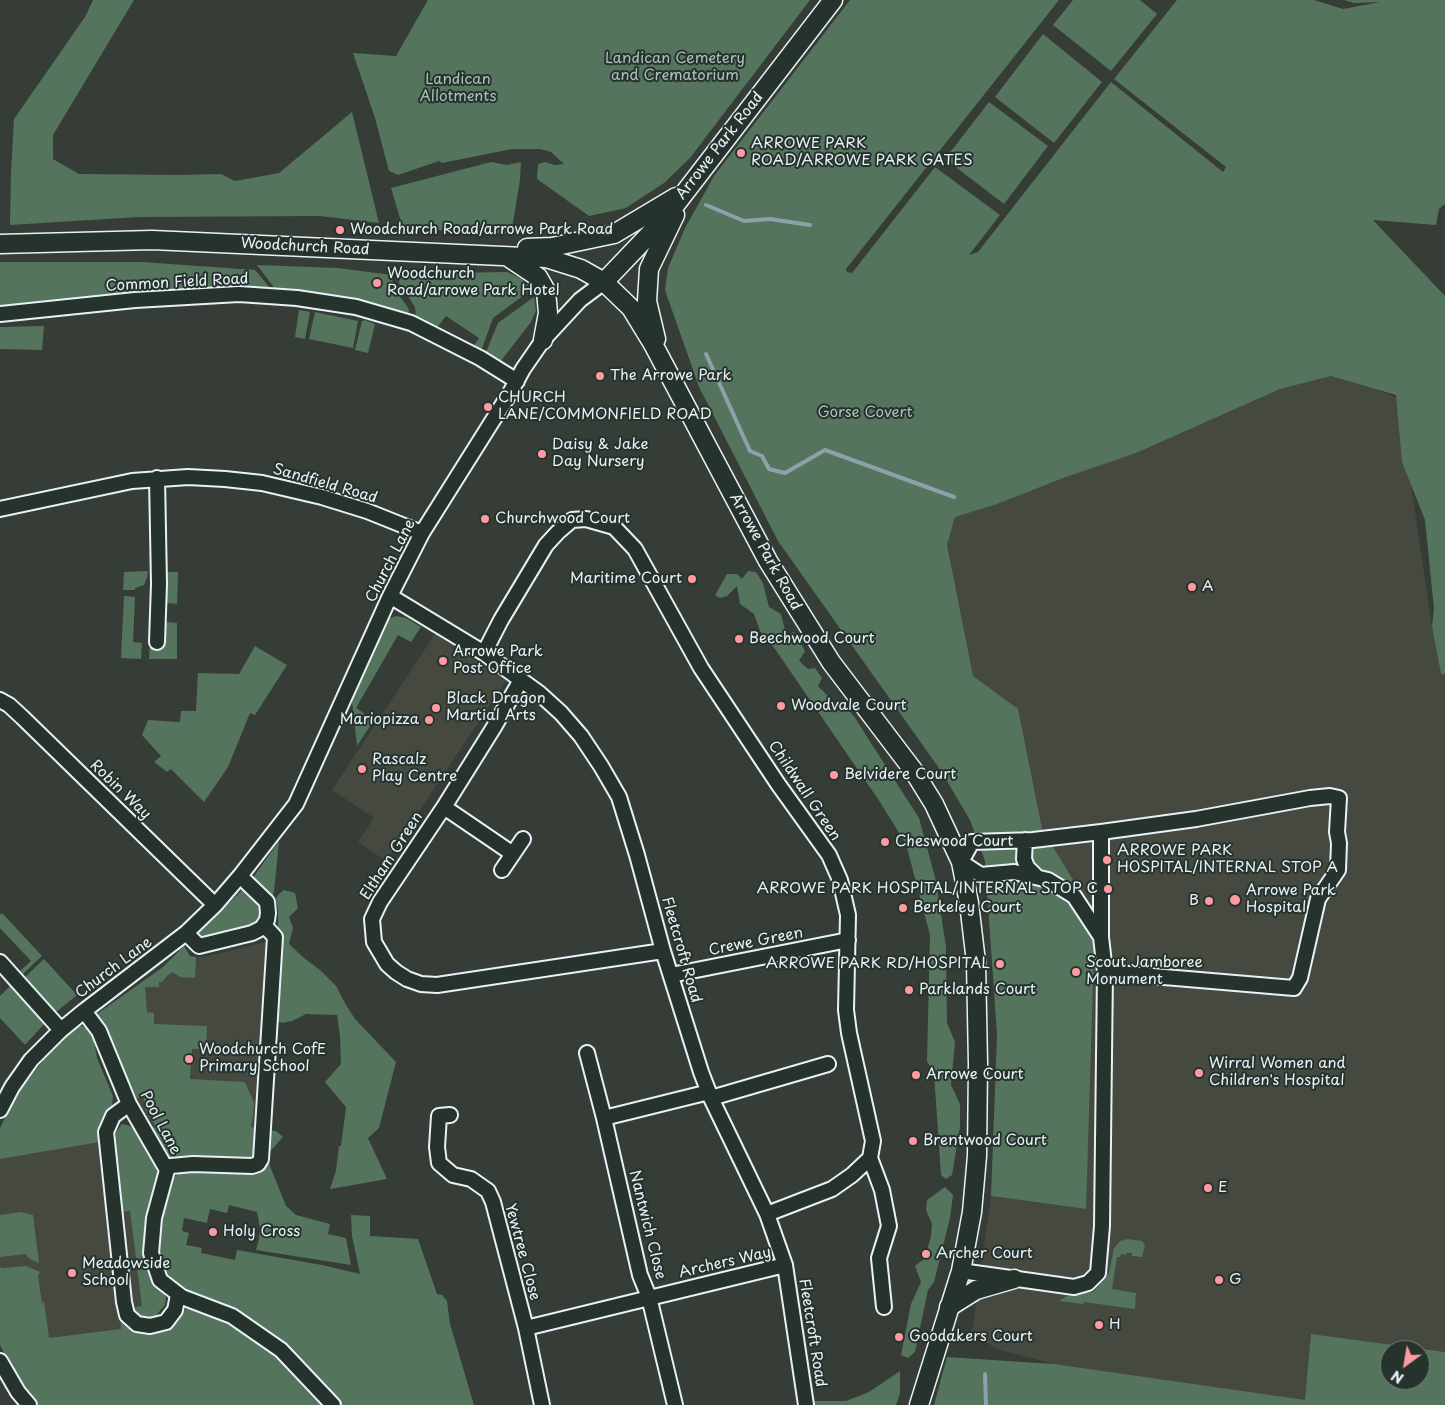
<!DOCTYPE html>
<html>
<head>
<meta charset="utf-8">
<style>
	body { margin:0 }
	#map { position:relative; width:1445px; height:1405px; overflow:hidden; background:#353d36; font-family:"Playpen Sans",sans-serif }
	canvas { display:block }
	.north { position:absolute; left:1380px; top:1340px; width:50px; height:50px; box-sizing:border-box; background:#26332d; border:1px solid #747f7e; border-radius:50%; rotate:212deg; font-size:14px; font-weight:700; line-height:20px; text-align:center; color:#e8f1f8 }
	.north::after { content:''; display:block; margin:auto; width:18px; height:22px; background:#ff9aa2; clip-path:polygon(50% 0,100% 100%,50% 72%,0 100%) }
</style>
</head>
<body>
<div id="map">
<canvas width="1445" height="1405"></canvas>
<div class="north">N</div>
</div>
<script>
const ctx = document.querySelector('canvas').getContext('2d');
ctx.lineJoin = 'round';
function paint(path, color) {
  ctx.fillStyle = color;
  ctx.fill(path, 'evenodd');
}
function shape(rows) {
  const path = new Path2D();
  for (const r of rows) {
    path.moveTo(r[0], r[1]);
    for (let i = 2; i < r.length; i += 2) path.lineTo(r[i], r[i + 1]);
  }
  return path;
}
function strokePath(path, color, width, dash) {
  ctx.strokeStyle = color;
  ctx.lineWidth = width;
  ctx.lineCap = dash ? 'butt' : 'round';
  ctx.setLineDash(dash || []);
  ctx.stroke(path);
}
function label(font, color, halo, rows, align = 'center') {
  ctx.font = font + ' "Playpen Sans",sans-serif';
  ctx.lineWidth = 4;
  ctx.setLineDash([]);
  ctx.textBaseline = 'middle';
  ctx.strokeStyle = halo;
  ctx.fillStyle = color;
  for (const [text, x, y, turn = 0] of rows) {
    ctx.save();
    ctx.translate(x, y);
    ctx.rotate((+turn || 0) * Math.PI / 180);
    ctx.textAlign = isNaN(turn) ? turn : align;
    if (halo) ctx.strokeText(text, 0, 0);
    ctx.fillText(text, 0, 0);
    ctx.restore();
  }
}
paint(shape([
	[1331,376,1372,388,1400,399,1406,452,1432,627,1441,674,1445,674,1445,1352,1311,1334,1306,1401,1054,1364,996,1349,972,1332,991,1196,1085,1209,1007,887,947,544,955,517,1280,389],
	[435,634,506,681,386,861,358,842,374,818,332,790],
	[266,942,252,1156,162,1158,136,1101,102,1016,190,958,204,957],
	[135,1140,151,1330,19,1367,0,1325,0,1159,100,1142]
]), '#464940');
paint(shape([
	[93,0,134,0,53,135,53,159,79,174,178,175,221,174,235,181,279,173,352,112,379,223,320,216,139,217,10,225,11,172,14,119,85,17],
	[428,0,810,0,690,158,664,183,626,208,589,216,537,179,538,164,545,162,555,165,564,164,551,152,540,149,512,149,442,163,439,161,398,175,389,171,375,118,353,53,396,56],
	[850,0,1059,0,846,269,847,272,852,273,935,167,1000,215,969,255,978,252,1111,82,1223,172,1226,167,1114,79,1177,0,1314,0,1343,9,1380,2,1354,3,1344,0,1445,0,1445,204,1439,209,1436,225,1373,220,1445,296,1445,674,1441,674,1432,627,1434,609,1425,520,1402,462,1396,395,1331,376,1280,389,1136,453,1063,478,997,504,955,517,947,545,973,676,1018,709,1042,829,1095,916,1086,1209,991,1196,997,1035,985,861,970,820,941,771,778,541,699,387,665,290,668,268,685,228,714,176],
	[1073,0,1140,0,1157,14,1111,71,1053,25],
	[1043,34,1102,82,1054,143,995,97],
	[989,102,1048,146,1004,204,945,159],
	[491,162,507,165,521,162,520,180,511,234,403,228,391,188],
	[0,262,142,262,255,270,271,289,0,309],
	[257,265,337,268,393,275,392,286,407,306,409,310,408,316,382,307,340,299,273,291,273,286],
	[507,272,522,279,531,290,493,318,480,354,472,349,479,338,446,316,436,329,416,319,415,307,399,283,400,275,420,276,446,273],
	[534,297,536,311,531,322,497,366,484,357,498,323],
	[299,310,310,312,305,339,295,337],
	[315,312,358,321,353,348,309,339],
	[365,320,375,324,368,353,355,350,362,321],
	[44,326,42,350,0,349,0,327],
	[148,571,147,577,144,585,135,588,135,590,123,590,124,572],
	[748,571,756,572,763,583,769,607,781,614,785,630,781,637,794,632,805,651,799,661,808,669,815,668,822,678,818,686,829,697,836,713,843,702,855,718,919,818,936,881,946,947,947,1023,955,1042,951,1085,960,1104,960,1127,952,1175,946,1179,941,1175,934,1073,927,1061,930,935,906,844,880,802,775,649,760,631,754,614,740,604,737,586,727,596,720,598,715,595,727,574,737,574,742,579],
	[155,572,178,572,177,604,167,603,167,586,155,585],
	[124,596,135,597,133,642,142,643,141,659,121,658],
	[396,616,406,618,421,627,411,642,398,635,356,708,374,720,357,746,352,701,388,619],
	[166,622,177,623,177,659,149,659,150,643,166,643],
	[255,646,287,665,255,715,250,713,228,767,204,802,171,769,167,772,154,762,161,756,142,735,148,720,180,722,181,711,196,711,198,673,239,674],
	[279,841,274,892,272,898,252,879],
	[244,888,263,907,259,924,203,941,195,937],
	[284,890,295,893,298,908,289,917,293,928,289,944,304,958,320,970,336,986,346,1005,355,1019,396,1062,379,1128,368,1138,387,1179,330,1189,336,1171,339,1146,341,1146,346,1107,325,1082,341,1064,340,1036,337,1015,306,1014,292,1021,282,1023,272,1019,278,927,278,910,276,899,278,895],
	[2,913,42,956,23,974,20,971,31,961,0,928,0,915],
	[184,946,190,956,196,957,195,978,180,977,172,972,166,977,162,982,159,982,159,987,145,987,147,1012,154,1013,154,1024,207,1026,206,1049,192,1049,190,1079,245,1082,254,1103,253,1116,251,1126,258,1130,276,1131,283,1137,266,1156,286,1206,296,1215,330,1224,328,1234,346,1238,351,1265,256,1250,259,1239,260,1229,257,1212,229,1205,227,1213,210,1209,207,1223,184,1218,182,1231,189,1233,186,1245,202,1248,201,1253,235,1260,237,1250,322,1265,360,1274,352,1236,351,1215,370,1216,370,1236,418,1239,437,1294,442,1295,447,1301,450,1324,474,1405,338,1405,284,1348,234,1310,175,1287,162,1277,156,1264,153,1241,161,1199,168,1181,177,1175,182,1167,160,1154,151,1155,159,1178,151,1211,147,1243,148,1261,153,1278,166,1297,165,1305,152,1320,137,1319,132,1308,142,1306,130,1211,120,1212,113,1152,116,1132,122,1124,135,1127,144,1142,146,1130,156,1127,144,1106,144,1098,137,1098,97,1014,163,967],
	[44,959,77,995,56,1012,25,977],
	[10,986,44,1024,25,1045,0,1018,0,996],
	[79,1025,88,1028,93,1035,97,1058,113,1096,112,1106,102,1131,100,1142,0,1159,0,1128,18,1092,47,1056,73,1029],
	[945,1187,953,1195,950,1218,934,1282,928,1290,915,1352,908,1358,901,1355,911,1304,921,1282,915,1266,925,1258,931,1236,932,1224,926,1210,927,1200],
	[21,1212,33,1215,39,1263,30,1259,25,1254,0,1257,0,1215],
	[1128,1239,1142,1241,1145,1245,1142,1257,1132,1256,1132,1253,1126,1253,1126,1255,1121,1254,1120,1257,1117,1257,1112,1289,1136,1293,1135,1309,1084,1302,1083,1304,1059,1301,1067,1296,1093,1292,1106,1278,1109,1272,1114,1248,1120,1241],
	[26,1266,40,1272,38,1275,42,1304,44,1301,49,1338,121,1329,120,1316,121,1322,132,1328,171,1323,187,1308,195,1307,231,1319,278,1355,325,1405,38,1405,12,1369,0,1345,0,1267,2,1268],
	[1311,1334,1445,1352,1445,1405,934,1405,947,1357,1054,1364,1305,1400],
	[1390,1350,1420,1350,1420,1380,1390,1380],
	[900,1371,900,1393,896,1405,812,1405,814,1401,846,1401,869,1392]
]), '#55745e');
strokePath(shape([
	[706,205,744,221,770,219,810,225],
	[706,354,750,451,762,456,769,469,785,473,825,450,954,497],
	[985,1374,986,1405]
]), '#8ea1aa', 4);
const minor = shape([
	[0,314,135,300,239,294,297,298,356,307,411,323,480,358,517,381],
	[0,509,132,481,188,477,225,479,262,483,322,497,367,511,422,533],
	[390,596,484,653,539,693,561,713,581,736,601,766,619,797,637,855,663,951,701,1072,711,1098,767,1214,785,1265,806,1405],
	[157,642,159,584,157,478],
	[484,653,501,620,546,545,558,532,572,520,586,519,614,527,635,549,701,668,778,784,829,855,840,880,848,915,846,1010,849,1033,873,1141,870,1158,882,1190,889,1226,879,1258,884,1307],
	[521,680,494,727,444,807,380,902,372,919,374,942,387,964,396,972,407,979,421,984,437,985,663,951],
	[0,700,9,705,22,717,215,905],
	[444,807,513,854],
	[1025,840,1024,859,1027,867,1037,877],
	[502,870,523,839],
	[186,933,199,946,252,933,262,928,267,920,268,913,267,902,240,876],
	[1101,937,1074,896,1048,880,1014,872,981,875,961,862,972,842,1033,840,1101,832,1196,819,1310,798,1330,796,1339,798,1337,832,1339,843,1338,870,1318,899,1300,978,1294,988,1105,972],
	[0,962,61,1030],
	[671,975,848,940],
	[84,1011,99,1031,129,1104,167,1170,154,1218,151,1253,160,1280,182,1297,232,1316,281,1350,333,1405],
	[587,1053,604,1118,640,1275,649,1297,675,1405],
	[711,1098,828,1064],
	[129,1104,113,1116,106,1132,124,1302,127,1315,137,1324,150,1326,166,1322,175,1310,178,1295],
	[0,1110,12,1087,31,1060,61,1030,84,1011,186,933,215,905,240,876,296,804,390,596,422,533,510,393,523,369,543,340,580,300,604,282],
	[450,1115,439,1116,437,1147,439,1163,453,1175,471,1179,488,1191,493,1202,526,1328,542,1405],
	[604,1118,709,1092],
	[167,1170,171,1166,193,1164,252,1166,258,1164,261,1159,275,937,264,925],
	[767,1214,832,1189,852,1175,870,1158],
	[961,1271,1074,1287,1088,1283,1098,1273,1102,1226,1105,972,1101,937,1101,832],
	[526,1328,785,1265],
	[0,1361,18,1392,29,1405]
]);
const major = shape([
	[0,244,152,240,546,258,581,269,604,282,631,308,653,344,768,561,831,662,913,770,934,804,961,862,969,903,976,962,978,1064,977,1156,972,1212,961,1271,919,1405],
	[527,248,552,247,614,234,676,197],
	[508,257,538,277,546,291,548,313,543,340],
	[604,282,666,217,833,0],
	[656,339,647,301,649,269,675,215],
	[949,1307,976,1290,1014,1279]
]);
strokePath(minor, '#e8f1f8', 18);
strokePath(major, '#e8f1f8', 21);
strokePath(minor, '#26332d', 14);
strokePath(major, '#26332d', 18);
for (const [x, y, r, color] of [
	[741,153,5,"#ff9aa2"],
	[340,230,5,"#ff9aa2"],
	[377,283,5,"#ff9aa2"],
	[600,376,5,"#ff9aa2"],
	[488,407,5,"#ff9aa2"],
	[542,454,5,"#ff9aa2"],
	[485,519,5,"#ff9aa2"],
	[692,579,5,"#ff9aa2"],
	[1192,587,5,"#ff9aa2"],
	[739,639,5,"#ff9aa2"],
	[443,661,5,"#ff9aa2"],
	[781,706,5,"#ff9aa2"],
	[436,708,5,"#ff9aa2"],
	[429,720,5,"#ff9aa2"],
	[362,769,5,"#ff9aa2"],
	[834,775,5,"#ff9aa2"],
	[885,842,5,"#ff9aa2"],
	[1107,860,5,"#ff9aa2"],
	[1108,889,5,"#ff9aa2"],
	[1235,900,6,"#ff9aa2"],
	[1209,901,5,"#ff9aa2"],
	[903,908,5,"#ff9aa2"],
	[1000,964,5,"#ff9aa2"],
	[1076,972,5,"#ff9aa2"],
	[909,990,5,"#ff9aa2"],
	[189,1059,5,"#ff9aa2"],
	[1199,1073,5,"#ff9aa2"],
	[916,1075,5,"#ff9aa2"],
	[913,1141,5,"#ff9aa2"],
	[1208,1188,5,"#ff9aa2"],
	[213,1232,5,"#ff9aa2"],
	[926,1254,5,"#ff9aa2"],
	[72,1273,5,"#ff9aa2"],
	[1219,1280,5,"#ff9aa2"],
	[1099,1325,5,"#ff9aa2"],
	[899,1337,5,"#ff9aa2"]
]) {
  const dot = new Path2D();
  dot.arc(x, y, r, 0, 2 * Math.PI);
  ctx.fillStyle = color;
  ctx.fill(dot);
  strokePath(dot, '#26332d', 2);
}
label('15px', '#adbfba', '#26332d', [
	["Landican Cemetery",675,59],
	["and Crematorium",675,76],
	["Landican",458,80],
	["Allotments",458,97],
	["Gorse Covert",865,413]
]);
label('15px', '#e8f1f8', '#26332d', [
	["ARROWE PARK",751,144],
	["ROAD/ARROWE PARK GATES",751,161],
	["Woodchurch Road/arrowe Park Road",350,230],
	["Woodchurch",387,274],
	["Road/arrowe Park Hotel",387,291],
	["The Arrowe Park",610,376],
	["CHURCH",498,398],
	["LANE/COMMONFIELD ROAD",498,415],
	["Daisy & Jake",552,445],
	["Day Nursery",552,462],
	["Churchwood Court",495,519],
	["Maritime Court",682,579,"right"],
	["A",1202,587],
	["Beechwood Court",749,639],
	["Arrowe Park",453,652],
	["Post Office",453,669],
	["Black Dragon",446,699],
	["Martial Arts",446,716],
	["Woodvale Court",791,706],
	["Mariopizza",419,720,"right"],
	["Rascalz",372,760],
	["Play Centre",372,777],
	["Belvidere Court",844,775],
	["Cheswood Court",895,842],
	["ARROWE PARK",1117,851],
	["HOSPITAL/INTERNAL STOP A",1117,868],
	["ARROWE PARK HOSPITAL/INTERNAL STOP C",1098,889,"right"],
	["Arrowe Park",1246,891],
	["Hospital",1246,908],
	["B",1199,901,"right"],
	["Berkeley Court",913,908],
	["Scout Jamboree",1086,963],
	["Monument",1086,980],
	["ARROWE PARK RD/HOSPITAL",990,964,"right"],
	["Parklands Court",919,990],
	["Woodchurch CofE",199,1050],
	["Primary School",199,1067],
	["Wirral Women and",1209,1064],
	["Children's Hospital",1209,1081],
	["Arrowe Court",926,1075],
	["Brentwood Court",923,1141],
	["E",1218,1188],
	["Holy Cross",223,1232],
	["Archer Court",936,1254],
	["Meadowside",82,1264],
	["School",82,1281],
	["G",1229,1280],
	["H",1109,1325],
	["Goodakers Court",909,1337]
], 'left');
label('15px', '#e8f1f8', '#26332d', [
	["Arrowe Park Road",720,146,-52],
	["Woodchurch Road",305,247,3],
	["Common Field Road",177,283,-3],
	["Sandfield Road",325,484,16],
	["Arrowe Park Road",765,552,61],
	["Church Lane",391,561,-63],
	["Robin Way",120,790,44],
	["Childwall Green",804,791,56],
	["Eltham Green",392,856,-57],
	["Crewe Green",756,942,-11],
	["Fleetcroft Road",681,950,74],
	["Church Lane",114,968,-37],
	["Pool Lane",160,1123,62],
	["Nantwich Close",647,1225,76],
	["Yewtree Close",522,1252,75],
	["Archers Way",725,1263,-13],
	["Fleetcroft Road",812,1333,81]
]);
</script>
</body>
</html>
